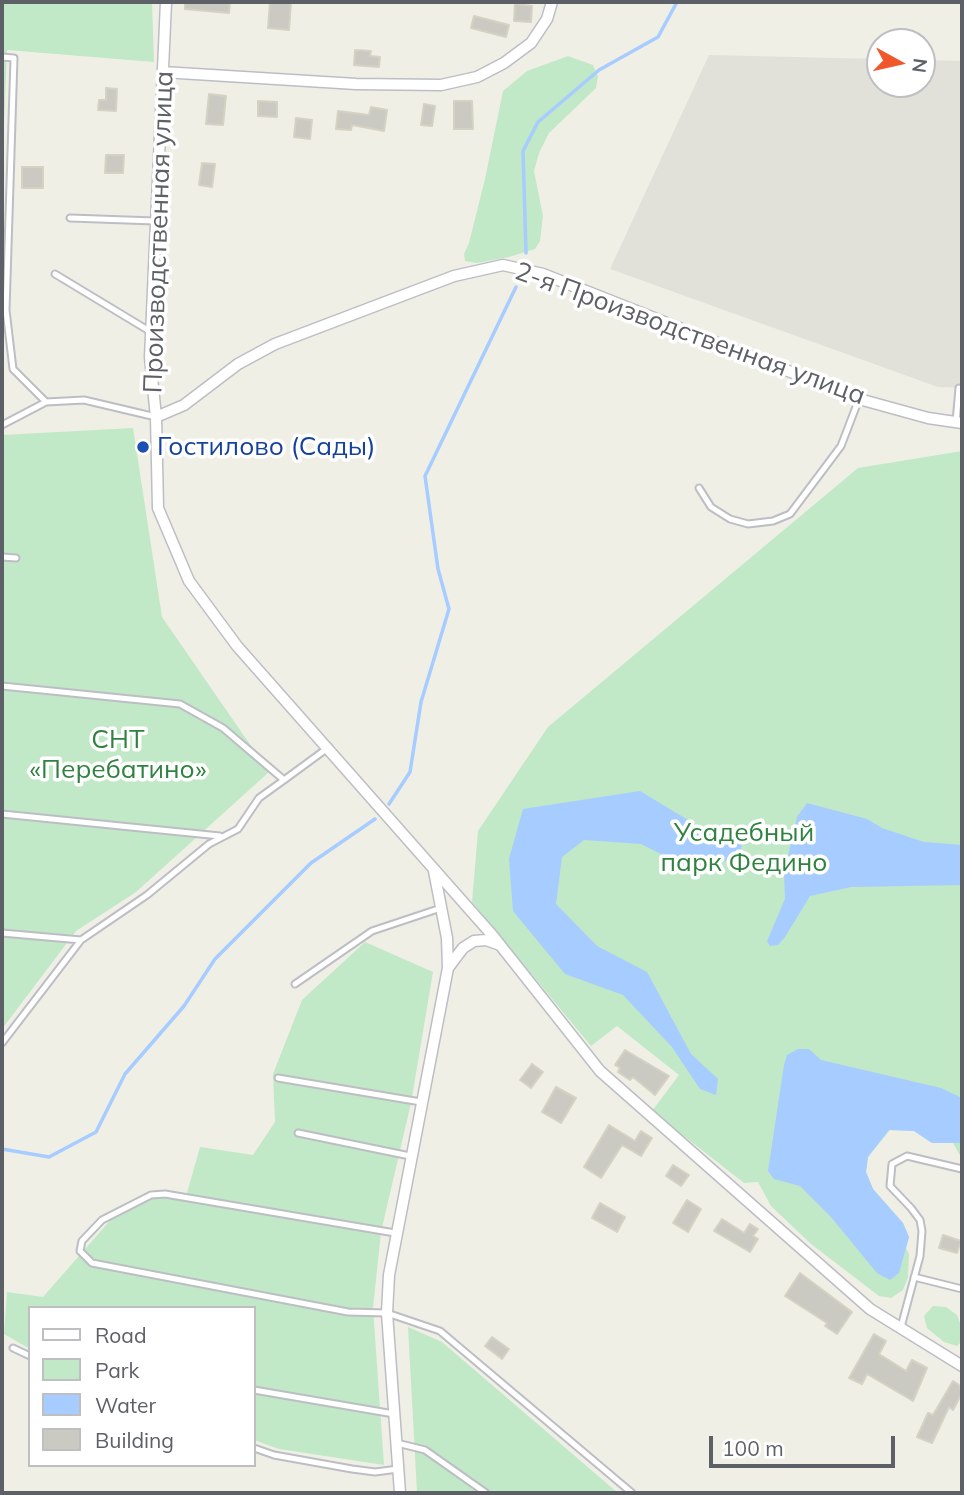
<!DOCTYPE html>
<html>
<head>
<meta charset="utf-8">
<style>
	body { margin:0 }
	#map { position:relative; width:964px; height:1495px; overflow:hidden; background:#f0efe6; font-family:Mulish,sans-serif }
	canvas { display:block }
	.frame { position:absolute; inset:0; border:4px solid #5d6067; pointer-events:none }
	.legend { position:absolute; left:28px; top:1306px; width:228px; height:161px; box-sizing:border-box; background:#fff; border:2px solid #bebfc2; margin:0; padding:9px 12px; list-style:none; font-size:21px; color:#5d6067 }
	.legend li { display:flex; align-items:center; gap:14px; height:35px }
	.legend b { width:35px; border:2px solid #bebfc2 }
	.north { position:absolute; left:866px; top:28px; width:70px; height:70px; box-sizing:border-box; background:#fff; border:2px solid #bebfc2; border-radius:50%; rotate:98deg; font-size:19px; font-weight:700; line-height:28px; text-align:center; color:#5d6067 }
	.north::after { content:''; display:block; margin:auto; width:24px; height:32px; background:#f0572b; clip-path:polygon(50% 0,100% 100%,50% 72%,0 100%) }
	.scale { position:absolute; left:709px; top:1436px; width:186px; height:32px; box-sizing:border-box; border:4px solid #5d6067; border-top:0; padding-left:9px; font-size:21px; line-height:24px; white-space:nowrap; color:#5d6067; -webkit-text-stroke:5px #fff; paint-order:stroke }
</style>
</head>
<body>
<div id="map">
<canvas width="964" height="1495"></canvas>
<div class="frame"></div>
<ul class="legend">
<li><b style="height:9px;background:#fff"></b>Road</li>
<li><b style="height:19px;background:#c1e8c7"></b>Park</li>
<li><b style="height:19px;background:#a7ccff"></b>Water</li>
<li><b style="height:19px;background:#cbcac2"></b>Building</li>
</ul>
<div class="north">N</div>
<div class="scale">100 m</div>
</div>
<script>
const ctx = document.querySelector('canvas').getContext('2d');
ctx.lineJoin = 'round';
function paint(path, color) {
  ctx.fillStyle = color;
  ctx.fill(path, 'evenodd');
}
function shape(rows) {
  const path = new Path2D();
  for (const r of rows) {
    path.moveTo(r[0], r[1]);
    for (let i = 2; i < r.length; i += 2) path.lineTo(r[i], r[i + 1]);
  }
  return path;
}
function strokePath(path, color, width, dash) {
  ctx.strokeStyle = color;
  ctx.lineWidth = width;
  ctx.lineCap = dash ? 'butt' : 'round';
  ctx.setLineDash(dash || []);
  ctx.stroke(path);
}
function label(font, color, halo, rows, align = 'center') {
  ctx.font = font + ' Mulish,sans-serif';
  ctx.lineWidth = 7;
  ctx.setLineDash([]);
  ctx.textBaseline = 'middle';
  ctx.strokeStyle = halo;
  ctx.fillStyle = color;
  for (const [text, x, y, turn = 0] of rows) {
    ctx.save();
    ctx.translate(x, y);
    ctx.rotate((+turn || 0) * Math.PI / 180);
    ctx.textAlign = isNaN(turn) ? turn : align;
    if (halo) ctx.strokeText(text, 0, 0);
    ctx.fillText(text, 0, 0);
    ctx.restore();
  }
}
paint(shape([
	[709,55,880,59,880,84,922,84,922,60,962,61,962,388,938,387,610,269]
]), '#e1e1da');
paint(shape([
	[2,2,152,2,154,62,7,50,2,175],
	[568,56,593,65,598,76,596,88,549,133,539,153,534,171,543,216,540,241,535,249,509,257,477,263,465,261,464,254,469,243,485,179,503,91,527,71],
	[133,428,162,617,269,772,136,892,76,931,2,1029,2,435],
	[962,451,962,1159,953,1143,932,1143,914,1131,890,1130,868,1157,866,1172,873,1189,903,1223,909,1237,906,1248,909,1254,908,1277,903,1290,891,1298,879,1296,811,1244,771,1206,758,1182,744,1183,652,1111,679,1075,617,1026,591,1046,472,902,478,831,548,727,858,468],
	[365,942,433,972,411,1103,381,1232,373,1308,384,1465,279,1449,254,1440,254,1308,30,1308,30,1349,4,1334,7,1292,43,1297,121,1208,149,1191,187,1193,200,1147,253,1155,275,1122,273,1074,302,1000],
	[933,1306,946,1307,957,1315,962,1328,962,1341,957,1346,944,1342,927,1328,924,1316],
	[408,1327,442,1342,618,1493,417,1493]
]), '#c1e8c7');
paint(shape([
	[640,791,698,826,742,840,740,861,673,860,641,844,584,840,562,857,556,904,597,946,647,972,691,1054,718,1079,716,1095,700,1089,672,1047,623,995,565,974,513,911,509,859,523,809],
	[807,803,867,819,882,828,924,842,962,845,962,885,851,887,810,896,785,937,778,945,770,946,767,941,785,899,784,874,797,817],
	[798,1049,809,1049,821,1060,941,1088,962,1098,962,1143,932,1143,914,1131,889,1130,868,1157,866,1172,873,1189,903,1223,909,1237,899,1273,890,1280,877,1273,831,1217,800,1186,774,1179,768,1171,784,1065,787,1055]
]), '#a7ccff');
strokePath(shape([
	[526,253,523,151,538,122,599,70,658,37,677,2],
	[389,804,410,772,421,702,449,609,438,569,425,476,516,287],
	[2,1149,49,1157,96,1132,125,1074,184,1006,215,959,311,863,375,819]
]), '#a7ccff', 3.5);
const building = shape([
	[185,2,230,2,229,13,185,9,185,2],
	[270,2,291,2,289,30,268,28,270,2],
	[515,4,532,6,531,22,514,21,515,4],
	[474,16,509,25,506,37,471,28,474,16],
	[355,50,371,51,370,56,380,57,379,67,354,65,355,50],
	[106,88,117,89,116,111,98,110,99,100,106,100,106,88],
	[209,94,226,96,223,125,206,124,209,94],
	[258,101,277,102,277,117,258,116,258,101],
	[454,101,472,101,473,129,454,129,454,101],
	[424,104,435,106,432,126,421,125,424,104],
	[371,107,387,110,384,131,352,125,351,130,336,129,338,111,369,115,371,107],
	[296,118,312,120,310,139,294,137,296,118],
	[106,155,124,155,123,173,105,173,106,155],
	[202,163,215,164,212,187,199,185,202,163],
	[22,167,43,167,43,188,22,188,22,167],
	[625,1050,669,1076,655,1095,633,1077,630,1080,618,1072,620,1068,615,1065,625,1050],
	[532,1064,543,1072,531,1088,520,1080,532,1064],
	[556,1087,576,1098,561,1123,542,1112,556,1087],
	[609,1125,635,1141,641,1131,652,1138,641,1156,622,1145,601,1178,584,1167,609,1125],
	[673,1165,689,1175,681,1186,666,1176,673,1165],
	[687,1200,701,1209,688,1232,673,1223,687,1200],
	[600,1203,625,1217,617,1232,592,1218,600,1203],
	[722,1219,744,1233,750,1224,758,1229,753,1236,758,1239,750,1252,714,1231,722,1219],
	[943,1235,961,1241,957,1253,939,1248,943,1235],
	[800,1273,852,1312,837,1334,825,1326,827,1323,785,1296,800,1273],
	[874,1334,886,1341,879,1354,906,1371,912,1360,927,1368,913,1401,867,1374,862,1384,849,1378,874,1334],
	[492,1337,509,1349,502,1359,485,1346,492,1337],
	[953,1381,959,1385,962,1393,953,1410,949,1407,932,1443,917,1437,928,1413,933,1415,953,1381]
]);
paint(building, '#cbcac2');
strokePath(building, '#d5d2c3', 2);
const service = shape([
	[2,57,14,58,6,310,13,369,46,402],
	[70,218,155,221],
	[55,274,151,332],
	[956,422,959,388],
	[2,425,46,402,84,400,156,417],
	[699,488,711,507,730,519,748,524,773,521,790,514,841,446,859,399],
	[2,557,16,558],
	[2,686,180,704,223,728,284,780,329,747],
	[2,814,220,836],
	[2,933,81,940,147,895,209,844,238,829,259,798,284,780],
	[295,984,372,931,441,908],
	[2,1043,81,940],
	[278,1078,421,1102],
	[298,1133,410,1156],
	[395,1233,165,1194,151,1195,102,1220,82,1241,80,1251,92,1263,348,1312,387,1313,440,1331,632,1493],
	[914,1277,962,1289],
	[901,1327,920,1256,922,1231,920,1220,911,1208,890,1186,892,1164,907,1156,962,1169],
	[13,1348,30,1356],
	[254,1390,394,1414],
	[397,1443,425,1450,486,1493],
	[254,1448,274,1455,352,1469,375,1472,398,1469]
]);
const minor = shape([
	[166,2,150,357,156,417,158,508,189,581,237,646,493,936,600,1071,870,1309,962,1366],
	[163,72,356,84,441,85,477,77,504,63,531,43,547,19,552,2],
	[156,417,184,405,238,364,275,344,454,276,503,265,543,274,859,399,928,418,962,423],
	[448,968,463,948,474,941,486,940,500,945],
	[400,1493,387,1313,389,1275,448,968,447,938,434,871]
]);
strokePath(service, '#bdbec5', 9);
strokePath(minor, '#bdbec5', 13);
strokePath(service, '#fff', 5);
strokePath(minor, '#fff', 10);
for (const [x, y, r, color] of [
	[143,447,7,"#1a4fb4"]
]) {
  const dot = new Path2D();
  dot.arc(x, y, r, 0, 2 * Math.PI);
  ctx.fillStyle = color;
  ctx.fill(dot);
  strokePath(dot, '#fff', 2.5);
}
label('26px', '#5d6067', '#fff', [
	["Производственная улица",159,232,-88],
	["2-я Производственная улица",690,334,20]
]);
label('26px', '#164399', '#fff', [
	["Гостилово (Сады)",157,447]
], 'left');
label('26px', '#308240', '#fff', [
	["СНТ",118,740],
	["«Перебатино»",118,770],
	["Усадебный",744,833],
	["парк Федино",744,863]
]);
</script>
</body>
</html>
